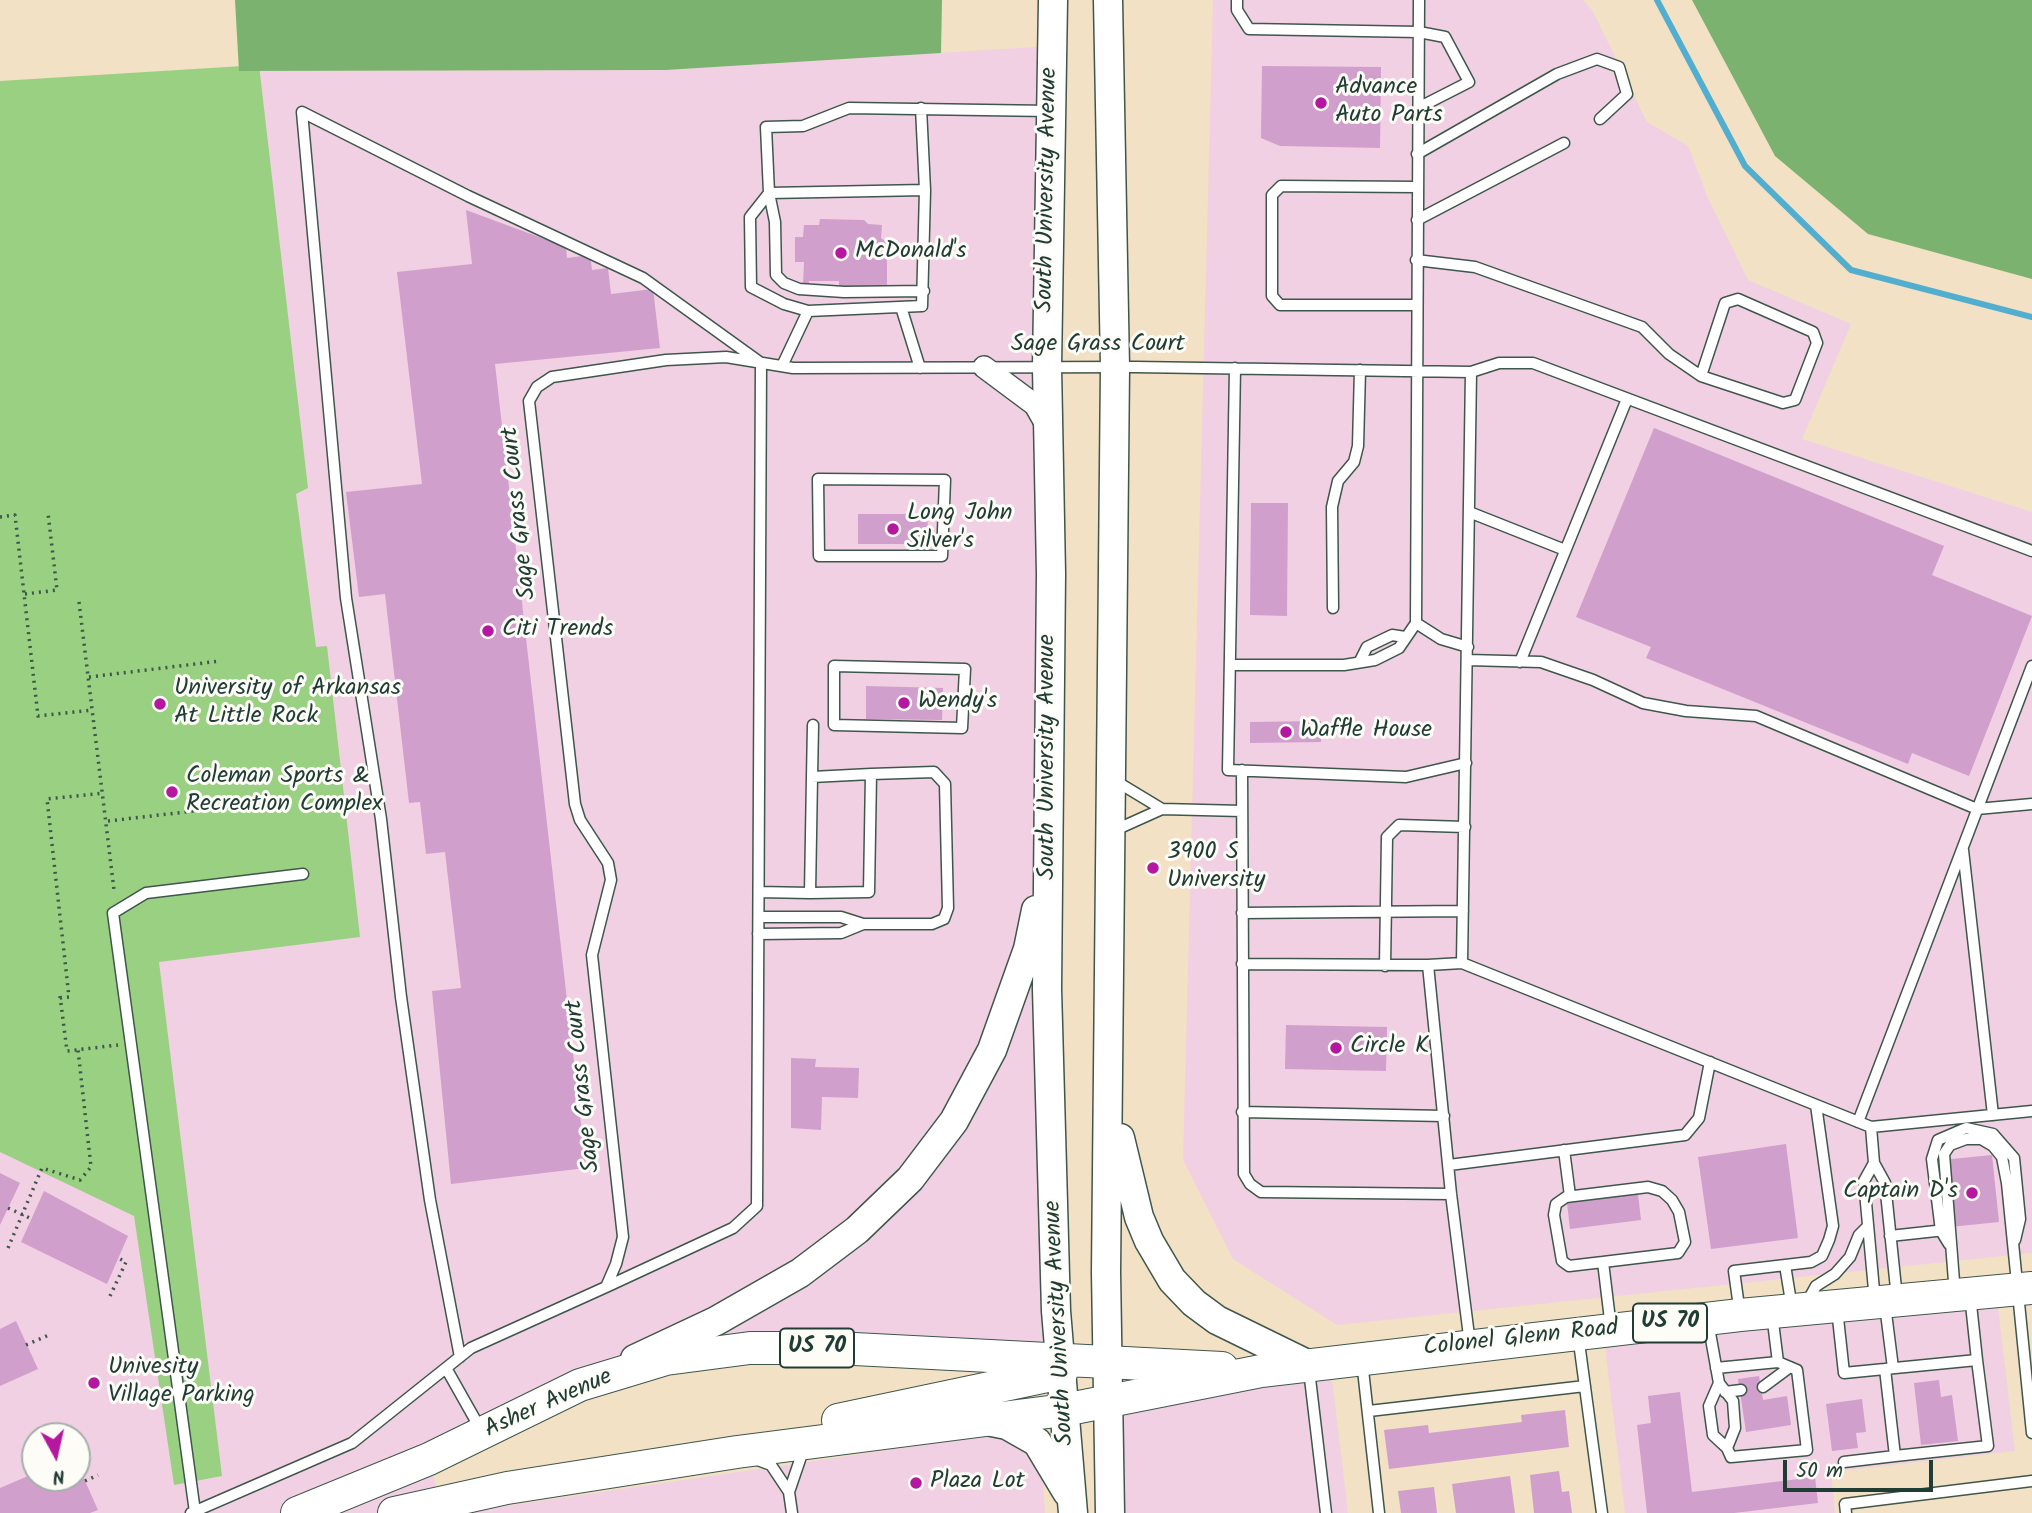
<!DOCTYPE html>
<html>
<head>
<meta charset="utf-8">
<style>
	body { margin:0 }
	#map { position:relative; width:2032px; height:1513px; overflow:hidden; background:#f2e1c4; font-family:Kalam,sans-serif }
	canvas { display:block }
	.north { position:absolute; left:21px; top:1422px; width:70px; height:70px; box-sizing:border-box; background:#fdfcf7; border:2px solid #a4b0a9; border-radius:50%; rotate:172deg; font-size:19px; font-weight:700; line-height:28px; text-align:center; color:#1f3d34 }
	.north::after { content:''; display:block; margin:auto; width:24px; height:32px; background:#b5179e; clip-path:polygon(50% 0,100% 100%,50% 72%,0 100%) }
	.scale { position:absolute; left:1783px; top:1460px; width:150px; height:32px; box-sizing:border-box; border:4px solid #1f3d34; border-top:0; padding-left:9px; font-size:21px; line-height:24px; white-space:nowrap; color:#1f3d34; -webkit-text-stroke:5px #fdfcf7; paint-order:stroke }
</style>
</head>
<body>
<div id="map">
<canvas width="2032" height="1513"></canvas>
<div class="north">N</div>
<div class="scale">50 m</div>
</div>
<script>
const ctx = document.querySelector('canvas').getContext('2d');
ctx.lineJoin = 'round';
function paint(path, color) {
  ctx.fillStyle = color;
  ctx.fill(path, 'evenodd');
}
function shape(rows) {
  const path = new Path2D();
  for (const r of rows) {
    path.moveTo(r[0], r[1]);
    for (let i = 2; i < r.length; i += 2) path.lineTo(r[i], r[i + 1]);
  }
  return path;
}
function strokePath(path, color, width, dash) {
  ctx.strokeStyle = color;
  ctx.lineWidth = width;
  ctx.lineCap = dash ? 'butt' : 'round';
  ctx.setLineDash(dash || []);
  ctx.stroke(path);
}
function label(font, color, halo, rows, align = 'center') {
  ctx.font = font + ' Kalam,sans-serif';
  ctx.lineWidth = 6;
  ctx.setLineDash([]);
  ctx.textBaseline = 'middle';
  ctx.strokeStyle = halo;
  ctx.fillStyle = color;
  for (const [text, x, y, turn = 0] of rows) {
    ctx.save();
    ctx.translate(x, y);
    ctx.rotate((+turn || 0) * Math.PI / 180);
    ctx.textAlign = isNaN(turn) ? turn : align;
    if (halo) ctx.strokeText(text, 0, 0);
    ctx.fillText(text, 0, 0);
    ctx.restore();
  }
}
paint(shape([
	[1213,0,1583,0,1592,10,1647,122,1688,146,1708,198,1748,280,1851,324,1802,439,2032,512,2032,1253,1337,1325,1233,1259,1183,1160],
	[1051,46,1059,1360,705,1354,429,1460,443,1513,0,1513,0,87,239,71,666,70],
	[35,1436,77,1436,77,1478,35,1478],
	[1996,1291,2015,1451,1831,1472,1835,1513,1625,1513,1603,1331],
	[1330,1362,1348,1513,1112,1513,1106,1402],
	[1039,1428,1045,1513,458,1513]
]), '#f1d0e4');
paint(shape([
	[259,65,308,488,296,494,316,647,327,646,360,937,159,962,222,1476,174,1485,134,1216,0,1152,0,81]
]), '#9ad082');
paint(shape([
	[235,0,942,0,941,53,666,70,239,71],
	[1692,0,2032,0,2032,279,1868,234,1775,156]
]), '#7bb270');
strokePath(shape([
	[1657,0,1745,166,1851,270,2032,317]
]), '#51aecf', 6);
paint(shape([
	[1262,66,1381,67,1380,148,1280,146,1261,138],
	[466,210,566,247,567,258,590,255,592,270,608,268,611,294,653,289,660,348,495,364,586,1168,451,1184,432,991,461,988,445,852,426,854,420,802,409,803,385,594,359,597,346,492,422,484,397,272,472,264],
	[820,219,864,220,868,224,882,225,881,238,887,243,887,286,857,286,857,290,839,290,839,281,809,281,809,286,803,285,804,262,795,262,795,237,803,237,804,225,819,225],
	[1654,428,1944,546,1932,575,2032,616,1969,776,1912,753,1908,764,1646,658,1651,647,1576,617],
	[1251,503,1288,503,1287,616,1250,615],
	[858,514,928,514,927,544,858,544],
	[866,686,943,688,942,720,866,719],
	[1321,721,1321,742,1250,743,1250,722],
	[1286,1025,1387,1027,1386,1071,1285,1069],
	[791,1058,816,1059,815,1067,859,1068,858,1098,822,1097,821,1130,791,1128],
	[1786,1144,1798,1238,1711,1249,1698,1157],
	[1992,1155,1999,1222,1950,1227,1942,1160],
	[0,1173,20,1183,0,1225],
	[44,1191,128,1236,107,1284,21,1242],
	[1638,1194,1641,1220,1570,1229,1567,1203],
	[16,1321,38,1369,0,1386,0,1329],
	[1759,1376,1763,1400,1787,1396,1791,1425,1746,1432,1738,1379],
	[1939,1380,1941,1397,1952,1395,1958,1441,1921,1445,1914,1383],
	[1680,1392,1692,1492,1815,1477,1818,1503,1734,1513,1647,1513,1637,1425,1651,1423,1648,1396],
	[1862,1399,1866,1432,1856,1433,1858,1448,1832,1451,1826,1404],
	[1565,1410,1569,1447,1389,1469,1384,1430,1428,1425,1429,1433,1522,1422,1521,1415],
	[77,1463,98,1510,90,1513,0,1513,0,1488,35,1473,35,1478,77,1478],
	[1559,1471,1562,1492,1569,1491,1572,1513,1534,1513,1530,1475],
	[1510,1476,1515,1513,1456,1513,1452,1484],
	[1434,1487,1437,1513,1401,1513,1398,1491]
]), '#d09fcc');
const service = shape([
	[1237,0,1237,10,1249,29,1419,32,1445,37,1469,82,1418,108],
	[1417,154,1557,74,1597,59,1619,67,1627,94,1600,119],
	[769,193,750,217,751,287,784,304,808,311,922,306,925,190,921,108],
	[769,193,925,190],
	[1417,220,1564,143],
	[1416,260,1475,267,1642,327,1669,354,1701,376,1783,403,1795,400,1817,343,1813,332,1738,299,1725,303,1701,376],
	[924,291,844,292,799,289,784,283,776,275,775,222,769,193,766,127,803,126,849,108,1050,111],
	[1416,305,1280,305,1272,296,1272,195,1281,186,1417,187],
	[901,307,920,368],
	[782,366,808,311],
	[1235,368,1228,770,1406,777,1466,763],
	[818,479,945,480,942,556,819,556,818,479],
	[1469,512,1565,550],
	[2032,551,1533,363,1499,363,1471,372,1462,963,1871,1127,2032,1111],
	[1333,608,1332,507,1338,481,1354,462,1358,446,1360,370],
	[1416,623,1441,639,1468,647],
	[1468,660,1541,662,1593,680,1643,703,1686,711,1756,716,1977,809,2032,804],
	[1360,661,1367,647,1392,635,1405,637],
	[1520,662,1627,399],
	[1230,665,1344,665,1375,660,1399,648,1416,623,1419,0],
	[834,666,965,669,962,728,834,725,834,666],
	[1242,770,1244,1174,1250,1184,1261,1192,1451,1194],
	[812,777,813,725],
	[1162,809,1242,811],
	[1113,831,1162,809,1114,780],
	[1963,850,1993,1115],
	[759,892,810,893,869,892,871,774,812,777,810,893],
	[1242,913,1463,911],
	[759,917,841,917,863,924,932,924,944,919,948,908,945,784,934,772,871,774],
	[758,934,841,933,863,924],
	[1462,963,1428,965,1451,1194,1470,1344],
	[1242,964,1428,965],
	[1385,966,1387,837,1399,825,1465,827],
	[1242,1112,1444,1116],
	[1858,1122,2032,666],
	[1871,1127,1874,1163,1885,1183,1897,1298],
	[1564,1150,1570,1196],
	[1874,1163,1864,1181,1875,1301],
	[1449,1165,1685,1135,1699,1118,1710,1062],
	[1890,1236,1945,1230],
	[1949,1244,1941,1231,1932,1159,1938,1140,1966,1128,1993,1134,2014,1158,2020,1219,2015,1240],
	[1603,1262,1569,1266,1562,1261,1554,1215,1556,1204,1566,1197,1648,1187,1662,1191,1672,1200,1679,1212,1685,1242,1678,1253,1603,1262,1611,1328],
	[1785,1265,1792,1308],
	[1955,1294,1944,1154,1950,1145,1966,1139,1981,1139,1993,1146,2002,1157,2007,1183,2032,1433],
	[1806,1304,1816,1286,1835,1274,1850,1257,1859,1235,1868,1226],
	[1885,1305,1893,1368],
	[1837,1309,1844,1373,1977,1360,1970,1295],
	[1740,1314,1734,1271,1811,1262,1822,1256,1829,1240,1833,1226,1816,1105],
	[1708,1322,1719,1383,1733,1401,1735,1428,1727,1448,1731,1457,1807,1450,1797,1370,1778,1362,1772,1314],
	[1578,1335,1602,1513],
	[460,1357,430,1200,401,997,381,819,346,598,302,112,468,196,643,278,761,363,757,1206,733,1228,606,1287],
	[1362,1361,1379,1513],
	[446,1368,481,1430],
	[1716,1368,1778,1362],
	[1885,1369,1895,1456,1988,1446,1977,1360],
	[1309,1370,1326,1513],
	[1719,1383,1709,1406,1713,1435,1727,1448],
	[1763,1387,1790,1367],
	[1725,1392,1741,1390],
	[1369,1411,1585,1386],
	[755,1459,771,1465,789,1492],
	[1844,1462,1895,1456],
	[195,1512,113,913,146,893,303,874],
	[191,1513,352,1443,471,1348,606,1287,616,1264,623,1237,592,955,611,880,608,863,580,820,575,804,529,401,537,387,552,377,666,360,726,357,793,368,1135,367,1471,372],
	[792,1513,789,1492,804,1448],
	[1846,1513,1845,1504,2032,1481]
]);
const minor = shape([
	[984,367,1035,405,1047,426]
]);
const secondary = shape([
	[1053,0,1047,367,1051,574,1047,989,1056,1311,1073,1513],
	[1108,0,1115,367,1106,1272,1110,1513],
	[1120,1138,1139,1217,1149,1241,1172,1280,1194,1303,1217,1320,1309,1365],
	[635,1359,716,1321,800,1273,857,1230,910,1179,954,1121,992,1050,1028,949,1036,910],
	[987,1421,1007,1425,1037,1442,1067,1492]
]);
const primary = shape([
	[838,1420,1061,1373],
	[297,1513,429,1459,580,1385,666,1359,750,1348,835,1348,1222,1368],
	[394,1513,507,1488,737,1452,1064,1410,1261,1371,1740,1315,2032,1288]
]);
strokePath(service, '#3f564a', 13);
strokePath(minor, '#3f564a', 24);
strokePath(secondary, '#3f564a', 31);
strokePath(primary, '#3f564a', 34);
strokePath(shape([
	[0,517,15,515,38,716,93,710],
	[25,594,57,590,48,513],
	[79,602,114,890],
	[89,677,220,661],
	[108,821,237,806],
	[60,996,67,1051,118,1045],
	[60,998,69,997,47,799,104,793],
	[8,1208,32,1219],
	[8,1248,42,1168,80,1180,91,1167,78,1050],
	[110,1296,126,1262,118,1258],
	[26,1345,51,1334],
	[85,1481,98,1475]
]), '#3f564a', 3.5, [2, 5]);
strokePath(service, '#fff', 10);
strokePath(minor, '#fff', 21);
strokePath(secondary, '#fff', 28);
strokePath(primary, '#fff', 32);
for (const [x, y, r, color] of [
	[1321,103,7,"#b5179e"],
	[841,253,7,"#b5179e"],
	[893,529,7,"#b5179e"],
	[488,631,7,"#b5179e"],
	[904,703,7,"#b5179e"],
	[160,704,7,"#b5179e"],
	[1286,732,7,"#b5179e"],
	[172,792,7,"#b5179e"],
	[1153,868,7,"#b5179e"],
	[1336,1048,7,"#b5179e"],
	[1972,1193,7,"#b5179e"],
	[94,1383,7,"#b5179e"],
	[916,1483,7,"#b5179e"]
]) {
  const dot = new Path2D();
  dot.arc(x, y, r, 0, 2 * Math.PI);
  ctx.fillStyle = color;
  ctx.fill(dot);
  strokePath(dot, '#fdfcf7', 2.5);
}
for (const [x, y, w] of [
	[1670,1323,74],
	[817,1348,74]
]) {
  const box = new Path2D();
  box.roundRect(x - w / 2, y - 19.5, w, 39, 5);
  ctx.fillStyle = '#fdfcf7';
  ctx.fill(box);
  strokePath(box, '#1f3d34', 2);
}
label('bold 23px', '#1f3d34', null, [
	["US 70",1670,1323],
	["US 70",817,1348]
]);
label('24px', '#1f3d34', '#fdfcf7', [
	["Advance",1335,89],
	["Auto Parts",1335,117],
	["McDonald's",855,253],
	["Long John",907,515],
	["Silver's",907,543],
	["Citi Trends",502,631],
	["University of Arkansas",174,690],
	["At Little Rock",174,718],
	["Wendy's",918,703],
	["Waffle House",1300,732],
	["Coleman Sports &",186,778],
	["Recreation Complex",186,806],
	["3900 S",1167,854],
	["University",1167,882],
	["Circle K",1350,1048],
	["Captain D's",1958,1193,"right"],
	["Univesity",108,1369],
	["Village Parking",108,1397],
	["Plaza Lot",930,1483]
], 'left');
label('24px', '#1f3d34', '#fdfcf7', [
	["South University Avenue",1049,190,-89],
	["Sage Grass Court",1098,346],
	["Sage Grass Court",521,513,-96],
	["South University Avenue",1049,757,-90],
	["Sage Grass Court",585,1086,-96],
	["South University Avenue",1061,1323,-93],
	["Colonel Glenn Road",1521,1340,-6],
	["Asher Avenue",549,1405,-24]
]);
</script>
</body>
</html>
